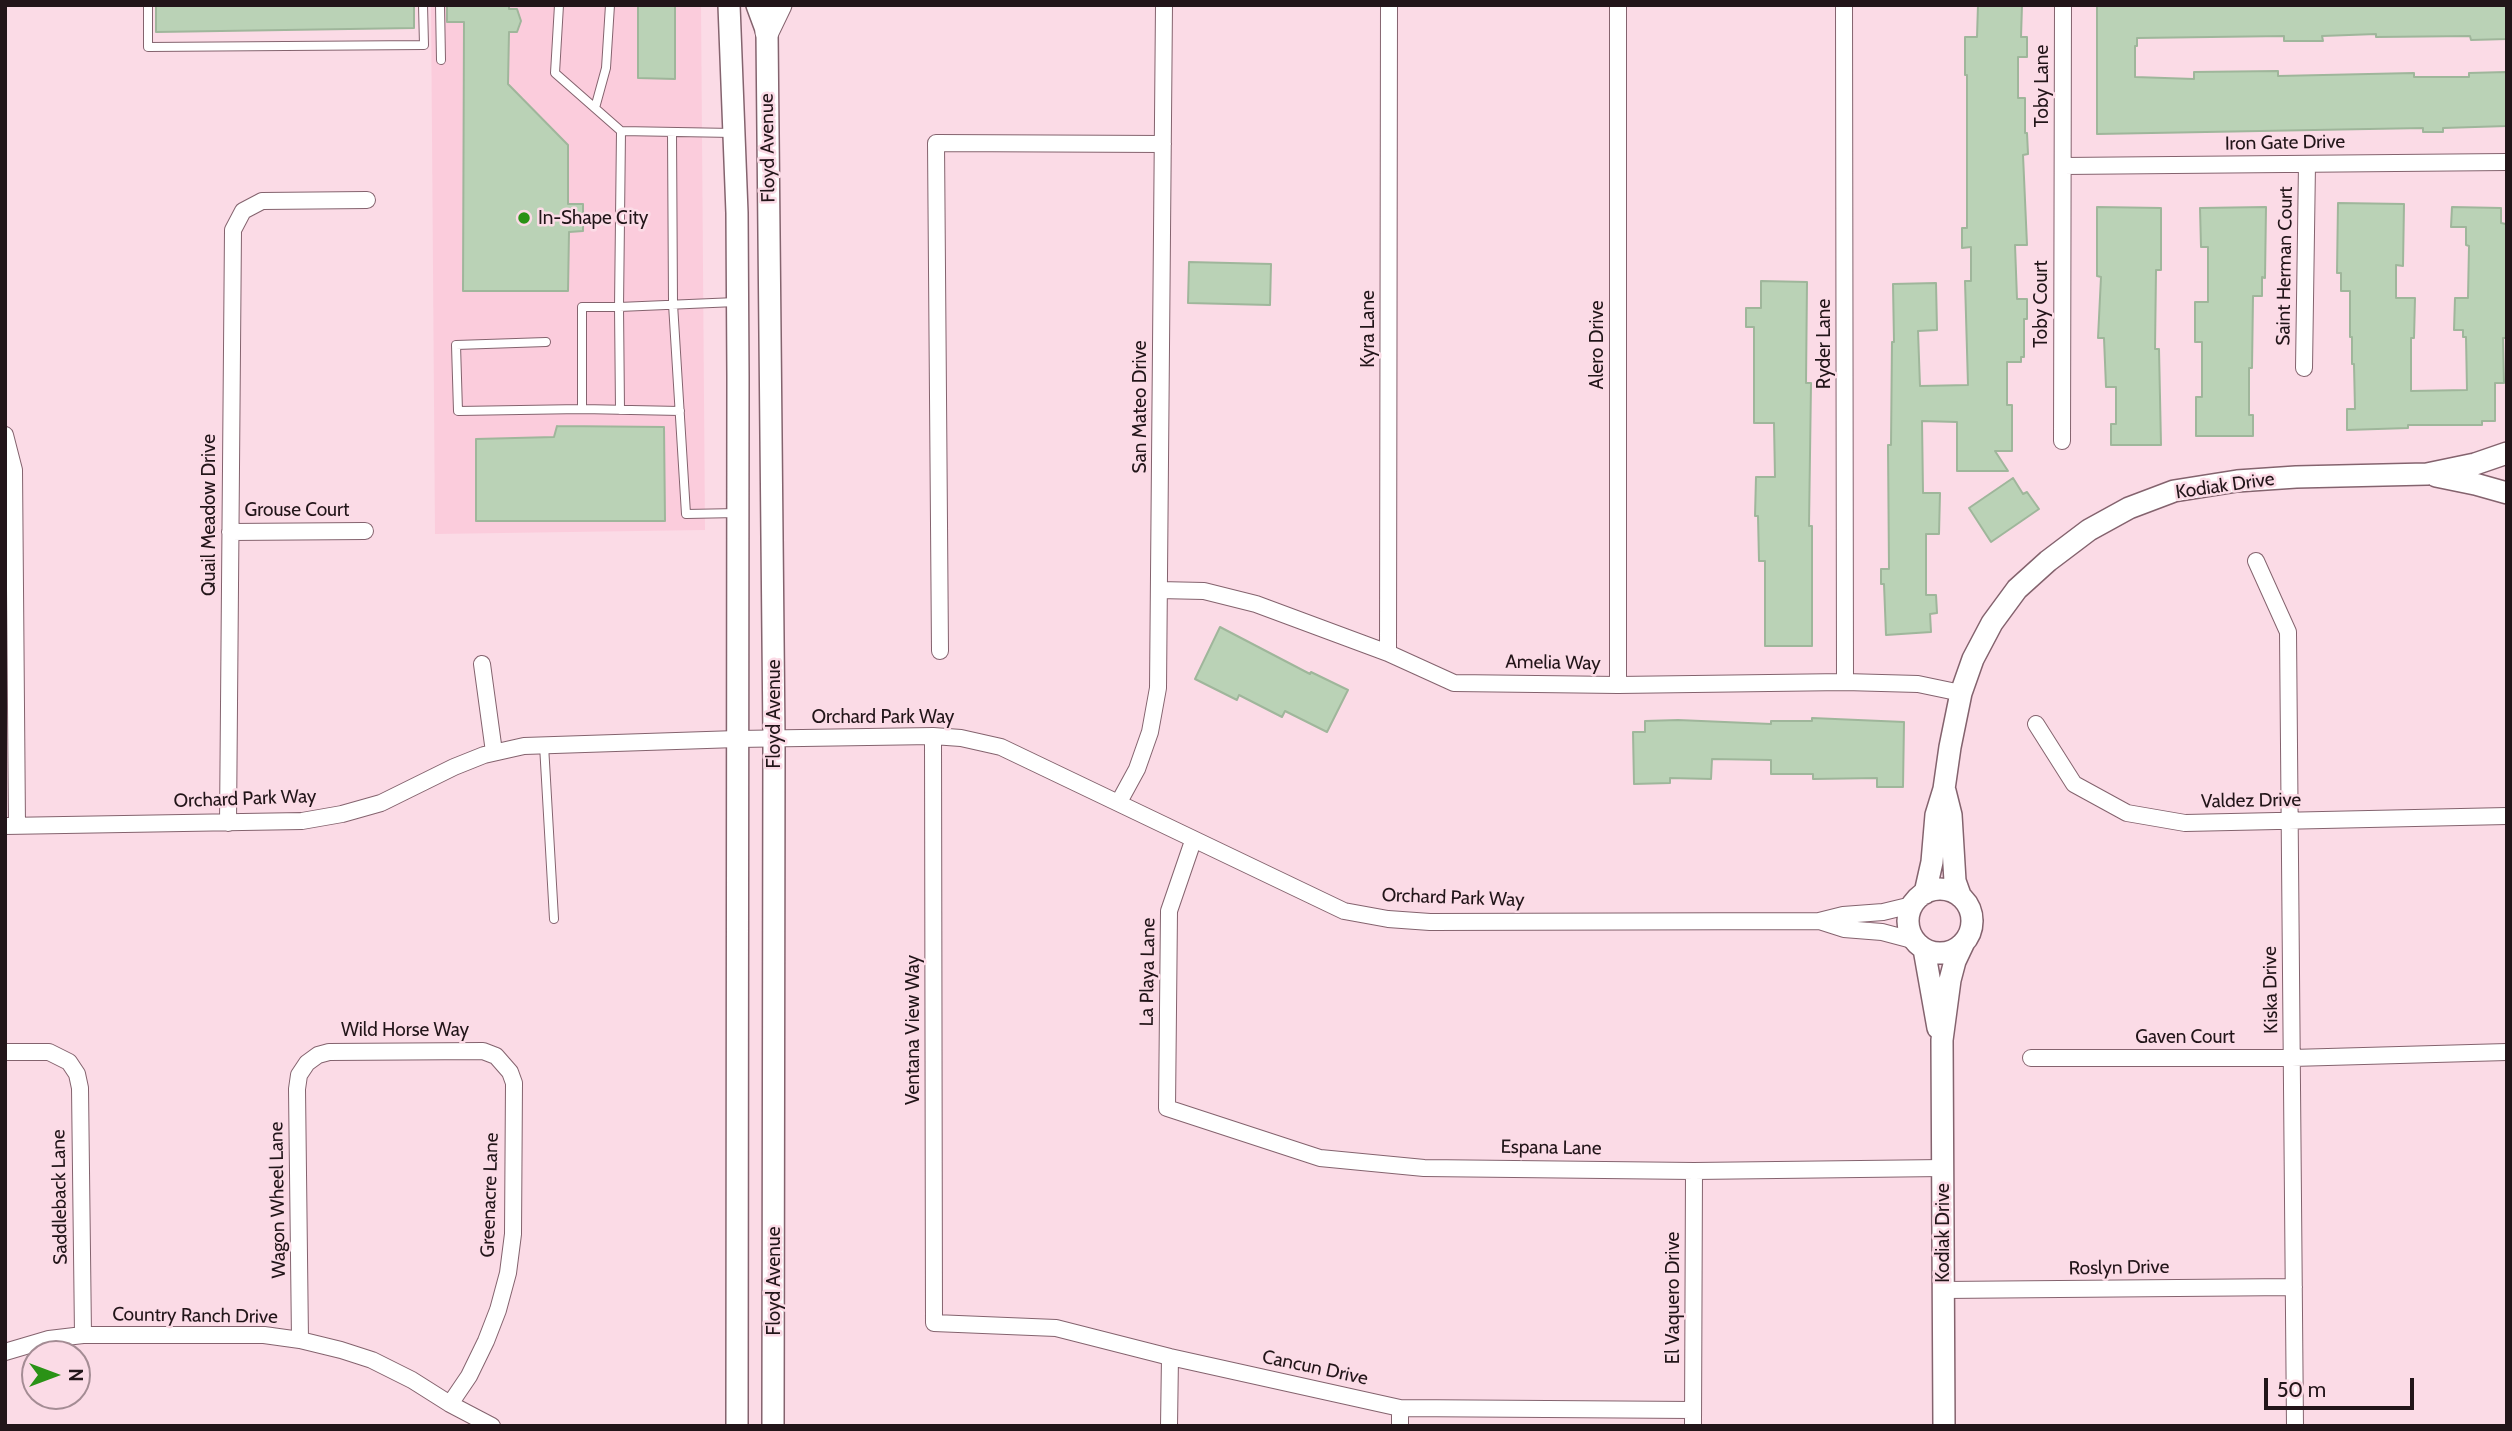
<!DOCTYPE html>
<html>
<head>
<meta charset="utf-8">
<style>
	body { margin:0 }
	#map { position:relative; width:2512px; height:1431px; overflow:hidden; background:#fbdbe6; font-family:Cabin,sans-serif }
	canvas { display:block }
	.frame { position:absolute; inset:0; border:7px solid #221519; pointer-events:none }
	.north { position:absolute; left:21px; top:1340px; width:70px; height:70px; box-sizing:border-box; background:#fbdbe6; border:2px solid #a48c94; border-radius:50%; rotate:90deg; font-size:19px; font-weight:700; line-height:28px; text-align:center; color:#221519 }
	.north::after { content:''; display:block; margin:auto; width:24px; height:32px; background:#2a9216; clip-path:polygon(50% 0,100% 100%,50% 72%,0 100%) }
	.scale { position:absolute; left:2264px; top:1378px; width:150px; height:32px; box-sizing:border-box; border:4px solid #221519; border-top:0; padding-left:9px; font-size:21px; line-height:24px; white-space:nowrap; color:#221519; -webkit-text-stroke:5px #fbdbe6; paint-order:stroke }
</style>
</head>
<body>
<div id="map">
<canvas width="2512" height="1431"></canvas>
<div class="frame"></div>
<div class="north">N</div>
<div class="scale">50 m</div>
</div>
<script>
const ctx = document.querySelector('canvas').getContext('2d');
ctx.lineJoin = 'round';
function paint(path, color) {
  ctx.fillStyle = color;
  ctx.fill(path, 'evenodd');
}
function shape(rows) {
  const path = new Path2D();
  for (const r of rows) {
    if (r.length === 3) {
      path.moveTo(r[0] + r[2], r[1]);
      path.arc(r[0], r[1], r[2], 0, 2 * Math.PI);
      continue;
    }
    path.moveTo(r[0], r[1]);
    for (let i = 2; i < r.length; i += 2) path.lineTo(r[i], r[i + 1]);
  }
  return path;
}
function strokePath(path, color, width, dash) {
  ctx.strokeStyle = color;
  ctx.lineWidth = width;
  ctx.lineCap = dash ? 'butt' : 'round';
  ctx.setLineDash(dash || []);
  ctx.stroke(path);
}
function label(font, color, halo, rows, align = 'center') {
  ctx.font = font + ' Cabin,sans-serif';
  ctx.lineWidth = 5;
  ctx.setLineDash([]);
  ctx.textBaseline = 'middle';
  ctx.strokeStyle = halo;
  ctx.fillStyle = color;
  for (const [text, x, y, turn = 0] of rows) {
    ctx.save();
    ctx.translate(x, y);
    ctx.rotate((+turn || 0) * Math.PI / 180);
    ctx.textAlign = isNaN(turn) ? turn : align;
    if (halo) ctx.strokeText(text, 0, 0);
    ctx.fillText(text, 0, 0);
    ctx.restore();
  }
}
paint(shape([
	[431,5,701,5,705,530,435,534]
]), '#fbccdc');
const building = shape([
	[156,5,414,5,414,28,156,32,156,5],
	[447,5,509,5,509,9,517,9,521,21,517,32,509,32,508,84,568,145,568,204,583,204,583,231,569,232,568,291,463,291,464,22,447,22,447,5],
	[638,5,675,5,675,79,638,78,638,5],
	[1978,5,2022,5,2021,37,2027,37,2027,57,2018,57,2018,98,2025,98,2025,133,2027,133,2028,154,2023,155,2027,245,2015,245,2017,299,2027,299,2027,319,2024,319,2024,357,2021,357,2021,362,2007,362,2007,405,2012,405,2012,451,1995,451,2008,471,1957,471,1957,422,1922,421,1923,493,1940,493,1939,534,1926,534,1926,595,1936,595,1937,613,1930,614,1931,632,1886,635,1884,584,1881,584,1881,569,1889,569,1888,445,1891,445,1892,342,1894,342,1893,284,1936,283,1937,330,1918,331,1920,386,1968,385,1965,281,1971,281,1971,247,1962,248,1962,228,1967,228,1967,75,1965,75,1965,37,1977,37,1978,5],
	[2097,5,2507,5,2507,39,2471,40,2470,36,2376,37,2376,34,2322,36,2323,41,2284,41,2284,36,2137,38,2137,46,2135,46,2135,77,2194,79,2194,72,2278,71,2278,76,2414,73,2414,77,2469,77,2469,73,2506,72,2507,126,2443,128,2443,132,2423,132,2423,128,2097,134,2097,5],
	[2338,203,2404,204,2403,266,2396,265,2396,298,2415,298,2414,338,2411,338,2411,391,2467,390,2466,337,2463,337,2463,330,2454,330,2455,298,2468,298,2469,246,2466,245,2466,227,2451,227,2452,207,2501,208,2501,223,2506,224,2507,338,2503,338,2504,383,2495,383,2495,421,2482,421,2482,425,2408,425,2408,428,2347,430,2347,409,2355,409,2354,364,2352,364,2352,337,2350,337,2350,291,2341,291,2341,273,2337,273,2338,203],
	[2097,207,2161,208,2161,270,2156,270,2155,349,2159,349,2161,445,2111,445,2111,424,2116,424,2116,387,2106,387,2104,338,2098,338,2101,277,2097,276,2097,207],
	[2266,207,2265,278,2262,277,2262,296,2253,296,2252,368,2249,368,2249,415,2253,415,2253,436,2196,436,2196,397,2202,397,2202,342,2195,342,2195,302,2208,302,2208,247,2201,247,2200,208,2266,207],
	[1189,262,1271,264,1270,305,1188,303,1189,262],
	[1761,281,1807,282,1806,383,1811,383,1809,526,1812,526,1812,646,1765,646,1765,561,1759,561,1758,516,1755,516,1756,477,1775,477,1774,423,1754,423,1754,327,1746,327,1746,308,1761,308,1761,281],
	[557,426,664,427,665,521,476,521,476,439,554,437,557,426],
	[2013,478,2023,494,2027,492,2039,509,1991,542,1969,508,2013,478],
	[1220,627,1310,674,1311,672,1348,690,1327,732,1285,711,1282,717,1239,695,1237,700,1195,679,1220,627],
	[1812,718,1904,722,1903,787,1877,787,1877,778,1813,779,1813,774,1771,774,1771,760,1712,759,1711,779,1670,778,1670,783,1634,784,1633,732,1645,732,1645,721,1678,720,1771,724,1771,721,1812,721,1812,718]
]);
paint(building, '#bad2b6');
strokePath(building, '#9fb69b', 2);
const service = shape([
	[148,5,148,47,424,45,423,5],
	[440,5,441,60],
	[559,5,555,73,621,131,619,307,736,302],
	[595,108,606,68,610,5],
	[621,131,733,133],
	[672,132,673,304,686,514,738,513],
	[546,342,456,345,458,411,582,409],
	[620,410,619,307,582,307,582,409,680,411],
	[544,745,554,919]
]);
const minor = shape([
	[1618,5,1618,685],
	[1844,5,1845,682],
	[2063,166,2507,162],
	[2304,368,2307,164],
	[5,435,14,470,17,826],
	[2062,441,2063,5],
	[230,532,365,531],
	[2256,561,2288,632,2295,1426],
	[1159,590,1204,591,1256,604,1388,653,1454,683,1618,685,1845,682,1918,684,1961,693],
	[940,651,936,143,1163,144],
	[1388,653,1389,5],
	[482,664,494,752],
	[2036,724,2074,784,2127,813,2185,823,2507,816],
	[933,736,934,1323,1056,1328,1170,1357,1400,1408,1693,1410],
	[1119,802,1137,769,1150,732,1158,688,1164,5],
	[228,823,233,230,243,211,262,201,367,200],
	[5,826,302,821,342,814,381,803,454,767,484,755,524,746,737,739,933,736,961,738,1001,747,1344,911,1388,919,1430,922,1819,921,1843,915,1883,912,1912,905],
	[1193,841,1169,911,1167,1108,1320,1158,1424,1168,1694,1171,1943,1168],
	[1819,921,1844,929,1882,932,1916,941],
	[5,1052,49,1052,69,1062,77,1074,80,1088,83,1335],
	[2031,1058,2292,1058,2507,1052],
	[1943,1290,2294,1287],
	[300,1340,297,1089,299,1075,307,1063,318,1055,329,1052,483,1051,496,1056,510,1072,514,1083,513,1234,508,1273,498,1310,486,1341,469,1376,450,1404],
	[5,1352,49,1339,83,1335,264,1335,300,1340,341,1350,372,1360,412,1380,450,1404,492,1426],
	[1400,1408,1400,1426],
	[1169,1426,1170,1357],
	[1693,1426,1694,1171]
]);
const tertiary = shape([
	[729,5,737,213,738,377,737,1426],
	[757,5,767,32,774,738,773,1426],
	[2436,476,2475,484,2507,493],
	[1945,791,1951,815,1955,881,1960,895],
	[1940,921,32],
	[1925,893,1932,862,1936,815,1944,789,1950,747,1961,693,1973,659,1992,623,2017,589,2048,561,2089,530,2129,508,2174,491,2237,481,2296,477,2427,474,2475,464,2507,453],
	[1924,949,1938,1028],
	[1944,1426,1942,1040,1950,980,1955,961,1964,942]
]);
const secondary = shape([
	[767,32,780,5]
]);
strokePath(service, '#84636e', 10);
strokePath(minor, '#84636e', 18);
strokePath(tertiary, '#84636e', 24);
strokePath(secondary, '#84636e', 25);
strokePath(service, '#fff', 8);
strokePath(minor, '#fff', 16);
strokePath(tertiary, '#fff', 21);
strokePath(secondary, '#fff', 23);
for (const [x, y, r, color] of [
	[524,218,7,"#2a9216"]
]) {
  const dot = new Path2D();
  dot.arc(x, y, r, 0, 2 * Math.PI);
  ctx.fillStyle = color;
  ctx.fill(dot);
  strokePath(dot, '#fbdbe6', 2.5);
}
label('19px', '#221519', '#fbdbe6', [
	["Toby Lane",2042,86,-90],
	["Iron Gate Drive",2285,143,-1],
	["Floyd Avenue",768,148,-91],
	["Saint Herman Court",2285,266,-89],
	["Toby Court",2041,304,-90],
	["Kyra Lane",1368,329,-90],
	["Ryder Lane",1824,344,-90],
	["Alero Drive",1597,345,-90],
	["San Mateo Drive",1140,407,-90],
	["Kodiak Drive",2225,486,-8],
	["Grouse Court",297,510],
	["Quail Meadow Drive",209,515,-90],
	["Amelia Way",1553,663,1],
	["Floyd Avenue",774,714,-90],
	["Orchard Park Way",883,717],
	["Orchard Park Way",245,799,-2],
	["Valdez Drive",2251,801,-1],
	["Orchard Park Way",1453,898,2],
	["La Playa Lane",1148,972,-89],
	["Kiska Drive",2271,990,-91],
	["Wild Horse Way",405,1030],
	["Ventana View Way",913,1030,-90],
	["Gaven Court",2185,1037],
	["Espana Lane",1551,1148,1],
	["Greenacre Lane",490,1195,-88],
	["Saddleback Lane",60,1197,-91],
	["Wagon Wheel Lane",278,1200,-91],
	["Kodiak Drive",1943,1233,-90],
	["Roslyn Drive",2119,1268,-1],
	["Floyd Avenue",774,1281,-90],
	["El Vaquero Drive",1673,1298,-90],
	["Country Ranch Drive",195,1316,1],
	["Cancun Drive",1315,1368,12]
]);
label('19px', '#221519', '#fbdbe6', [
	["In-Shape City",538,218]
], 'left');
</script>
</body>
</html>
